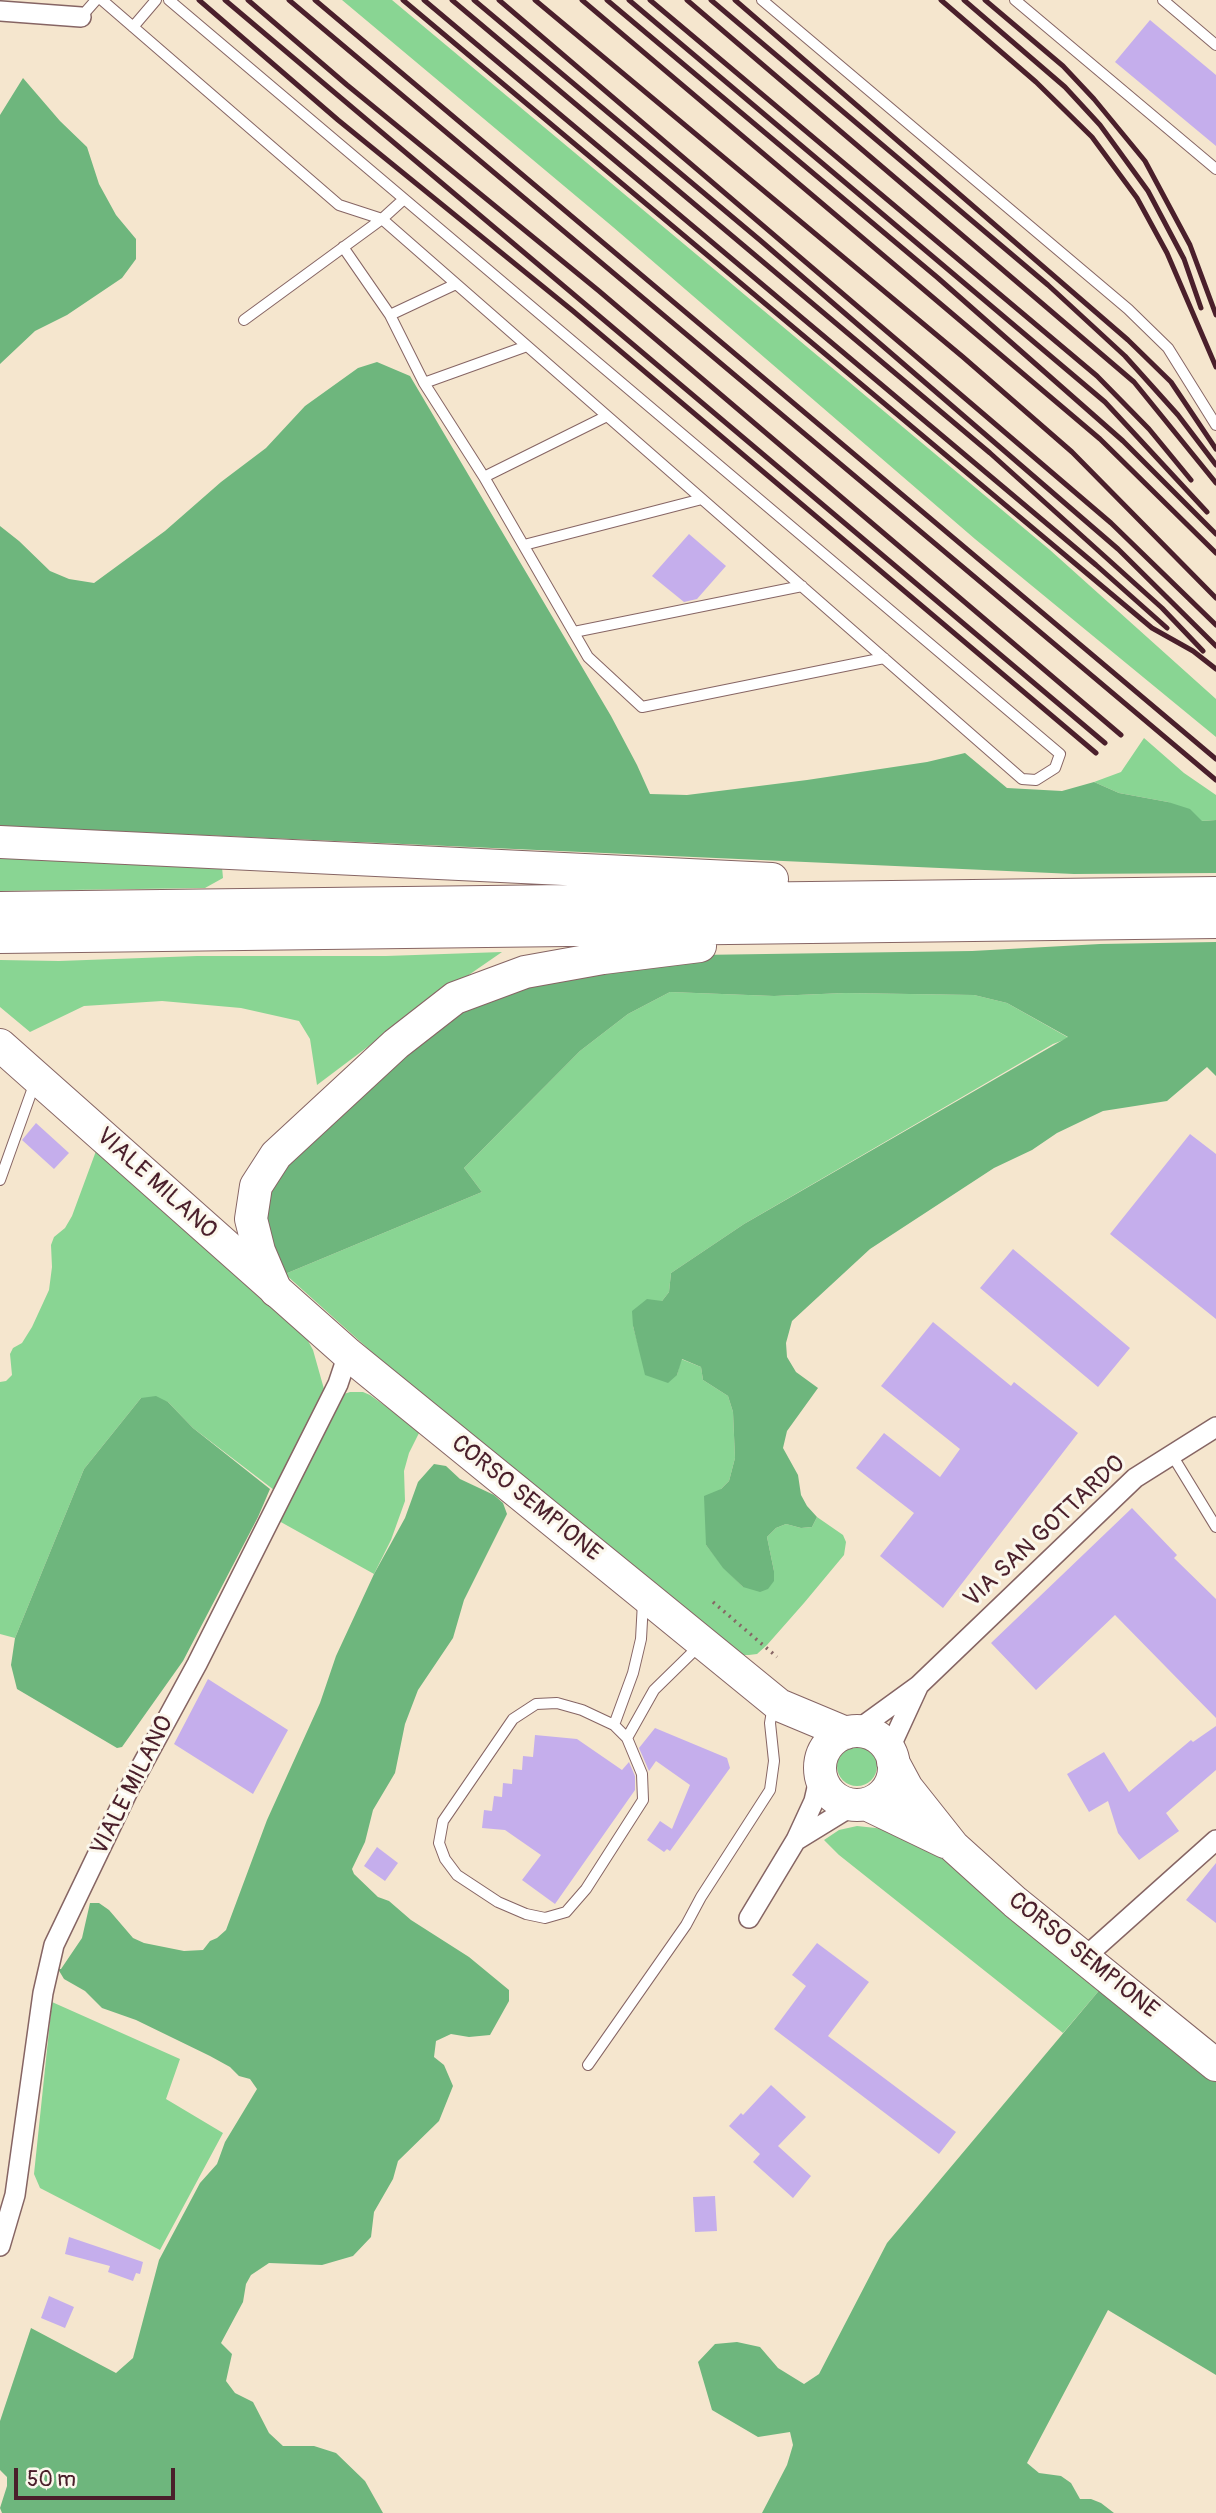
<!DOCTYPE html>
<html>
<head>
<meta charset="utf-8">
<style>
	body { margin:0 }
	#map { position:relative; width:1216px; height:2513px; overflow:hidden; background:#f5e6ce; font-family:Pangolin,sans-serif }
	canvas { display:block }
	.scale { position:absolute; left:14px; top:2468px; width:161px; height:32px; box-sizing:border-box; border:4px solid #4a1f2b; border-top:0; padding-left:9px; font-size:21px; line-height:24px; white-space:nowrap; color:#4a1f2b; -webkit-text-stroke:5px #fbf7ec; paint-order:stroke }
</style>
</head>
<body>
<div id="map">
<canvas width="1216" height="2513"></canvas>
<div class="scale">50 m</div>
</div>
<script>
const ctx = document.querySelector('canvas').getContext('2d');
ctx.lineJoin = 'round';
function paint(path, color) {
  ctx.fillStyle = color;
  ctx.fill(path, 'evenodd');
}
function shape(rows) {
  const path = new Path2D();
  for (const r of rows) {
    if (r.length === 3) {
      path.moveTo(r[0] + r[2], r[1]);
      path.arc(r[0], r[1], r[2], 0, 2 * Math.PI);
      continue;
    }
    path.moveTo(r[0], r[1]);
    for (let i = 2; i < r.length; i += 2) path.lineTo(r[i], r[i + 1]);
  }
  return path;
}
function strokePath(path, color, width, dash) {
  ctx.strokeStyle = color;
  ctx.lineWidth = width;
  ctx.lineCap = dash ? 'butt' : 'round';
  ctx.setLineDash(dash || []);
  ctx.stroke(path);
}
function label(font, color, halo, rows, align = 'center') {
  ctx.font = font + ' Pangolin,sans-serif';
  ctx.lineWidth = 6;
  ctx.setLineDash([]);
  ctx.textBaseline = 'middle';
  ctx.strokeStyle = halo;
  ctx.fillStyle = color;
  for (const [text, x, y, turn = 0] of rows) {
    ctx.save();
    ctx.translate(x, y);
    ctx.rotate((+turn || 0) * Math.PI / 180);
    ctx.textAlign = isNaN(turn) ? turn : align;
    if (halo) ctx.strokeText(text, 0, 0);
    ctx.fillText(text, 0, 0);
    ctx.restore();
  }
}
paint(shape([
	[342,0,392,0,1050,550,1216,699,1216,737,975,539,613,227],
	[1144,738,1184,773,1216,795,1216,820,1201,821,1168,802,1119,793,1094,782,1121,772],
	[0,857,222,867,223,878,205,888,0,891],
	[502,952,402,1021,317,1085,310,1039,299,1021,241,1008,162,1001,84,1006,30,1032,0,1007,0,960,59,961,197,956,386,956],
	[670,992,774,996,845,993,974,995,1007,1003,1069,1038,1053,1044,744,1224,671,1273,669,1292,662,1301,633,1326,639,1348,677,1375,681,1359,701,1367,703,1380,728,1396,733,1412,735,1458,729,1481,721,1489,706,1545,724,1568,743,1587,774,1571,767,1537,776,1528,786,1524,801,1528,812,1527,817,1517,843,1535,846,1542,844,1555,804,1603,767,1645,757,1654,749,1655,740,1655,728,1648,374,1354,285,1274,482,1192,464,1168,580,1051,628,1014],
	[96,1151,307,1339,313,1350,324,1389,274,1490,193,1428,168,1402,141,1398,84,1469,15,1638,0,1634,0,1382,6,1381,12,1375,10,1354,13,1348,22,1343,32,1327,49,1290,52,1267,51,1245,54,1237,65,1228,72,1216],
	[350,1392,363,1392,370,1395,420,1431,409,1453,404,1471,405,1501,391,1540,374,1574,279,1521,339,1401,344,1394],
	[857,1766,20],
	[857,1826,885,1829,929,1846,1102,1987,1063,2033,839,1855,824,1840,839,1830],
	[52,2002,180,2059,166,2099,223,2133,160,2250,40,2188,34,2174]
]), '#89d593');
paint(shape([
	[23,78,60,121,87,147,99,184,116,215,136,239,136,259,122,278,67,315,35,331,0,364,0,115],
	[377,362,410,376,611,716,637,765,650,794,687,795,807,780,927,762,965,753,1007,788,1062,791,1094,782,1119,793,1168,802,1190,809,1202,821,1216,820,1216,873,1074,874,0,826,0,526,19,541,50,571,69,579,94,583,165,531,221,482,266,448,305,406,358,368],
	[1216,942,1216,1076,1207,1067,1167,1101,1103,1111,1057,1133,1032,1150,994,1168,870,1249,792,1321,786,1343,787,1357,796,1372,818,1388,787,1431,783,1448,798,1475,801,1495,807,1506,817,1517,812,1527,801,1528,786,1524,776,1528,767,1537,774,1571,774,1581,768,1589,760,1592,743,1587,723,1568,706,1545,704,1496,721,1489,729,1481,735,1458,733,1412,728,1396,703,1380,701,1367,682,1359,677,1375,668,1383,645,1375,633,1326,632,1311,647,1299,662,1301,669,1292,671,1273,744,1224,1068,1037,1007,1003,974,995,845,993,774,996,670,992,628,1014,580,1051,464,1168,482,1192,285,1274,262,1228,270,1180,453,1009,528,978,697,955,972,951,1100,944],
	[156,1396,168,1402,193,1428,270,1489,258,1517,183,1661,122,1747,117,1748,17,1689,11,1665,15,1638,84,1469,141,1398],
	[434,1464,446,1466,460,1479,494,1495,503,1503,507,1514,464,1600,453,1638,418,1690,405,1724,395,1773,373,1810,365,1842,352,1869,354,1874,378,1897,389,1901,411,1920,469,1957,509,1990,509,2001,490,2035,469,2037,451,2034,436,2041,434,2057,444,2065,453,2086,439,2121,398,2161,393,2179,374,2212,371,2237,353,2256,322,2265,269,2263,251,2275,246,2284,243,2302,221,2343,232,2354,226,2381,235,2393,253,2402,269,2433,283,2446,314,2446,336,2453,365,2481,383,2513,2,2513,0,2508,7,2486,7,2477,0,2470,0,2421,31,2328,116,2373,133,2358,159,2260,200,2183,217,2164,225,2142,257,2089,250,2079,239,2076,230,2067,210,2056,136,2020,102,2008,85,1991,64,1979,58,1969,61,1969,82,1938,90,1903,99,1903,109,1910,133,1938,144,1943,184,1951,203,1950,210,1941,217,1938,226,1930,267,1820,320,1703,336,1656,374,1574,405,1518,418,1482],
	[1102,1987,1216,2078,1216,2375,1108,2310,1027,2463,1039,2473,1061,2476,1071,2483,1080,2499,1091,2499,1101,2503,1114,2513,762,2513,787,2465,793,2445,790,2432,758,2437,712,2410,698,2362,715,2344,737,2342,760,2347,778,2368,804,2384,819,2374,887,2243]
]), '#6eb67d');
paint(shape([
	[1150,20,1216,75,1216,146,1115,62],
	[689,534,726,566,697,599,684,602,652,576],
	[36,1123,69,1153,54,1169,22,1140],
	[1190,1134,1216,1154,1216,1319,1110,1234],
	[1013,1249,1130,1348,1098,1387,980,1288],
	[933,1322,1011,1386,1014,1382,1078,1433,943,1608,880,1556,914,1513,856,1468,884,1433,940,1477,960,1449,881,1386],
	[1132,1508,1177,1555,1174,1558,1216,1599,1216,1718,1115,1615,1036,1690,991,1643],
	[208,1679,288,1730,253,1794,174,1744],
	[1216,1726,1216,1770,1166,1813,1179,1831,1139,1860,1118,1833,1108,1801,1089,1812,1067,1774,1104,1752,1129,1792,1191,1740,1193,1742],
	[655,1728,727,1758,730,1768,670,1851,667,1849,664,1852,647,1840,660,1821,672,1829,690,1785,656,1761,649,1771,639,1748],
	[535,1735,577,1739,622,1770,629,1762,635,1776,635,1790,555,1904,522,1880,541,1855,505,1830,482,1828,484,1810,492,1811,494,1796,502,1797,503,1783,512,1784,513,1769,522,1770,523,1756,533,1757],
	[377,1847,398,1863,385,1881,364,1866],
	[1216,1863,1216,1923,1186,1900],
	[817,1943,869,1982,828,2036,956,2132,939,2154,774,2029,806,1986,792,1975],
	[771,2085,806,2117,778,2146,811,2176,793,2198,753,2162,760,2154,729,2126,741,2113,743,2115],
	[715,2196,717,2231,695,2232,693,2197],
	[69,2237,143,2262,140,2274,136,2273,133,2281,108,2272,110,2266,65,2254],
	[49,2296,74,2307,65,2328,41,2318]
]), '#c5aeec');
const service = shape([
	[102,0,339,205,382,219,1022,779,1036,780,1055,768,1060,754,169,0],
	[762,0,1128,309,1168,348,1216,425],
	[1015,0,1216,169],
	[1163,0,1216,45],
	[81,17,96,0],
	[133,27,156,0],
	[343,247,390,315,424,383,484,477,588,657,642,707,884,658],
	[390,315,456,284],
	[244,320,382,219,404,199],
	[424,383,527,346],
	[484,477,607,416],
	[524,545,702,499],
	[574,632,802,586],
	[0,1180,35,1082],
	[1172,1455,1216,1527],
	[557,1703,582,1710,614,1725,627,1738,642,1774,643,1800,586,1889,566,1912,545,1918,526,1914,498,1902,457,1875,445,1859,439,1843,443,1821,513,1719,536,1704,557,1703],
	[614,1725,633,1673,641,1639,643,1602],
	[627,1738,654,1690,699,1646],
	[588,2065,686,1925,701,1897,770,1790,774,1761,770,1723,773,1705]
]);
const minor = shape([
	[0,11,81,17],
	[856,1731,918,1686,1135,1478,1216,1427],
	[889,1750,918,1687],
	[797,1840,854,1805],
	[749,1918,796,1840,814,1801,820,1775],
	[1084,1958,1216,1840],
	[0,2246,15,2195,43,1993,54,1945,129,1789,197,1664,338,1384,348,1354]
]);
const primary = shape([
	[0,1045,348,1354,643,1594,779,1705,846,1733],
	[857,1768,37],
	[893,1762,907,1788,953,1846,1015,1902,1216,2065],
	[866,1804,945,1842]
]);
const trunk = shape([
	[0,842,772,879],
	[0,908,1216,893],
	[0,937,1216,922],
	[276,1291,259,1251,251,1219,256,1186,276,1155,396,1044,455,998,525,972,603,958,700,946]
]);
strokePath(service, '#866564', 12);
strokePath(minor, '#866564', 22);
strokePath(primary, '#866564', 34);
strokePath(trunk, '#866564', 34);
strokePath(shape([
	[713,1602,777,1657]
]), '#866564', 3.5, [2, 5]);
strokePath(service, '#fff', 10);
strokePath(minor, '#fff', 19);
strokePath(primary, '#fff', 32);
strokePath(trunk, '#fff', 32);
strokePath(shape([
	[199,0,338,120,573,311,1096,753],
	[225,0,1105,743],
	[248,0,347,85,599,291,1121,735],
	[289,0,1216,780],
	[315,0,1216,759],
	[403,0,1152,628,1193,651,1216,669],
	[424,0,1096,565,1167,628],
	[452,0,990,453,1162,608,1203,651],
	[474,0,761,241,1118,549,1216,646],
	[499,0,1111,523,1216,625],
	[535,0,963,357,1072,452,1216,598],
	[582,0,1100,439,1216,553],
	[607,0,938,278,1123,441,1216,534],
	[629,0,1105,402,1207,512],
	[650,0,1097,376,1149,429,1191,480],
	[687,0,1134,382,1216,483],
	[711,0,1048,285,1125,356,1178,415,1216,465],
	[735,0,1128,340,1171,382,1216,449],
	[941,0,1036,82,1092,137,1137,198,1167,253,1216,367],
	[964,0,1065,87,1100,125,1148,191,1184,259,1201,308],
	[985,0,1063,66,1094,99,1145,161,1190,245,1216,315]
]), '#4a1f2b', 5);
label('24px', '#4a1f2b', '#fbf7ec', [
	["VIALE MILANO",156,1184,42],
	["CORSO SEMPIONE",526,1499,39],
	["VIA SAN GOTTARDO",1045,1532,-43],
	["VIALE MILANO",133,1786,-63],
	["CORSO SEMPIONE",1083,1956,39]
]);
</script>
</body>
</html>
